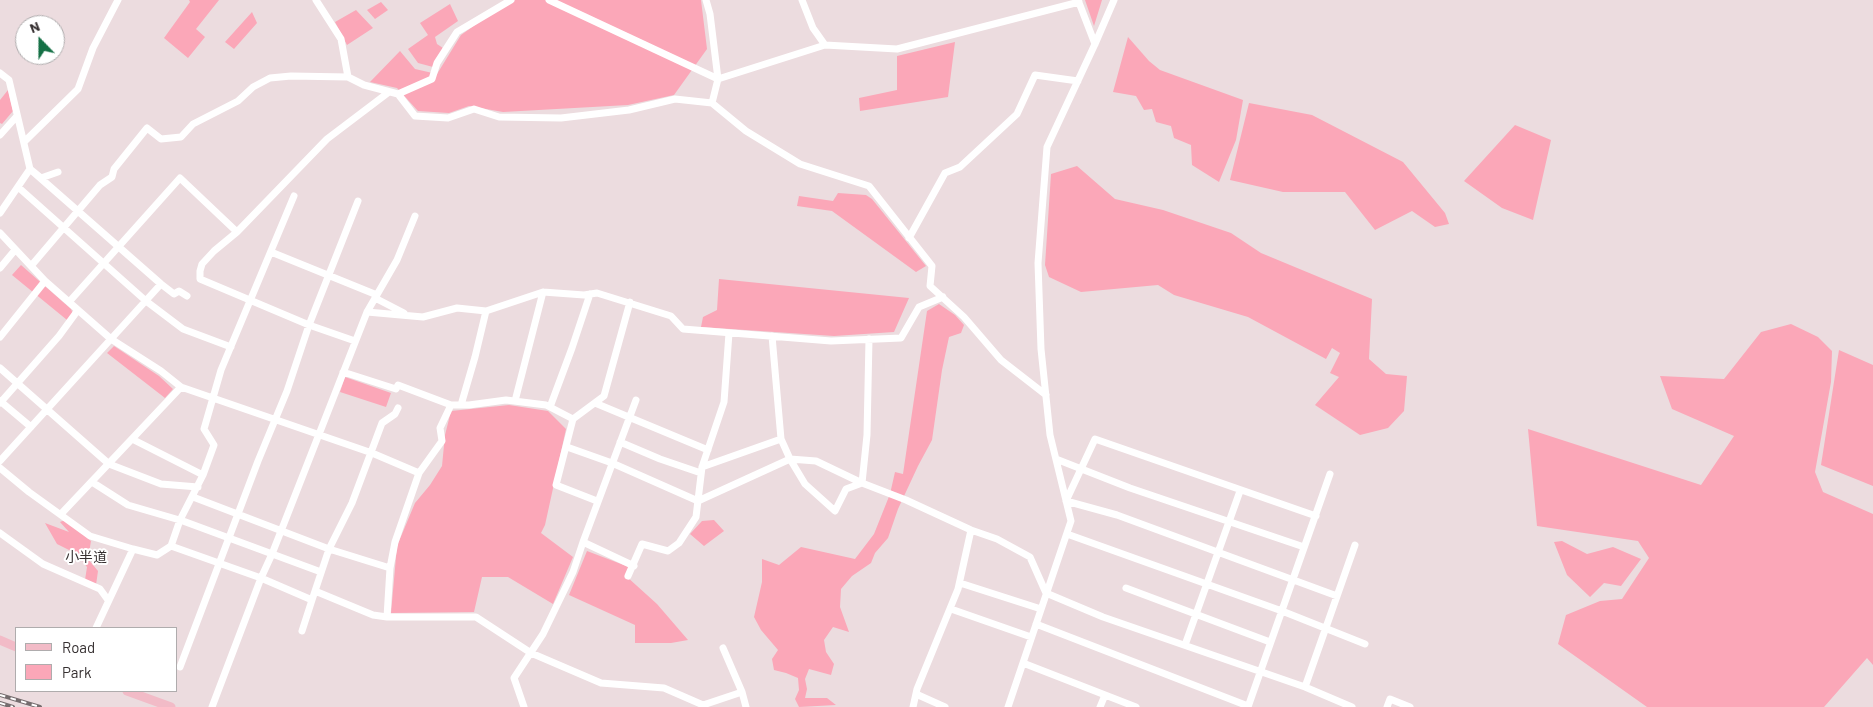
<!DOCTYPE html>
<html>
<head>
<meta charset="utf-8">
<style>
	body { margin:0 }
	#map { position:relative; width:1873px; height:707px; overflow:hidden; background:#ecdcdf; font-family:Barlow,sans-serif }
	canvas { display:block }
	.legend { position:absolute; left:15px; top:627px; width:162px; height:65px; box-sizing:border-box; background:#fff; border:1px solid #afacad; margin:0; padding:6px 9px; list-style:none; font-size:15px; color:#363031 }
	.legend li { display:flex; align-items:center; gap:10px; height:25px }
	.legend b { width:25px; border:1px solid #afacad }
	.north { position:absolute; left:15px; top:15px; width:50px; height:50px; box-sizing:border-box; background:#fff; border:1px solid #afacad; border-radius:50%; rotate:338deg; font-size:14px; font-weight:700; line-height:20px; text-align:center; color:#363031 }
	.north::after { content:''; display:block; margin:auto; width:18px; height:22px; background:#147045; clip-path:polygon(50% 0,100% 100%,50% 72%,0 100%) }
</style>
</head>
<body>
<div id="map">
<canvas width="1873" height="707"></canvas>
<ul class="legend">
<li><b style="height:6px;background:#f2bbc7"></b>Road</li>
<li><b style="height:14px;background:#fba7b8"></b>Park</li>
</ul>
<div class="north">N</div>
</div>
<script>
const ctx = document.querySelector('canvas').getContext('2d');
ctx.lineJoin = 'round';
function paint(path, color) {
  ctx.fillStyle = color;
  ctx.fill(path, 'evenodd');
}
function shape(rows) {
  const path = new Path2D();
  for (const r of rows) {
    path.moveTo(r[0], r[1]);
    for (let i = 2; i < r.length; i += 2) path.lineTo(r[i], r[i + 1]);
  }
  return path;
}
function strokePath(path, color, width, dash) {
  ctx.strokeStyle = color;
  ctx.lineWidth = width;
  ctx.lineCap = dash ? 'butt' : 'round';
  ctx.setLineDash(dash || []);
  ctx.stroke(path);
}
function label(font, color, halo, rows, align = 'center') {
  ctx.font = font + ' Barlow,"Noto Sans SC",sans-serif';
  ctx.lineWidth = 4;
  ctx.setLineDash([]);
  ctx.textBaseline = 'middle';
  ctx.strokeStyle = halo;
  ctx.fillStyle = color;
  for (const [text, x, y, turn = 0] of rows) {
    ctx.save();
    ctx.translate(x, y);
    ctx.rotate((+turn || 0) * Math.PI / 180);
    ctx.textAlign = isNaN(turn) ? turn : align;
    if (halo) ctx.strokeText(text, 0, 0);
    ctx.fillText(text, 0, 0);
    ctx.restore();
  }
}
paint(shape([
	[189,0,219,0,196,29,205,37,188,58,164,38,190,2],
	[510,0,701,0,707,49,674,95,628,105,503,112,469,106,449,113,418,111,397,88,370,82,400,51,415,69,437,74,461,35],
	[1085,0,1102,0,1094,26],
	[381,2,388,10,375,19,367,10],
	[450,4,458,21,435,37,437,44,443,48,433,67,418,63,408,49,428,35,420,23],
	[356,10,373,28,347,45,335,22],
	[252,12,257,23,234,49,225,42],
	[1128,37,1149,61,1160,70,1243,100,1236,140,1219,182,1192,165,1191,145,1174,138,1171,126,1156,122,1152,109,1144,110,1136,96,1113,92],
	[955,42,948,97,860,111,859,98,897,90,897,56],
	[8,90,13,111,2,124,0,123,0,100],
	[1249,103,1312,115,1403,162,1445,213,1449,224,1435,227,1412,211,1375,230,1345,192,1283,192,1230,180],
	[1515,125,1551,140,1533,220,1502,208,1464,181],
	[1077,166,1115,199,1163,210,1231,233,1261,253,1372,299,1369,359,1386,374,1407,376,1404,411,1388,428,1360,435,1315,405,1339,377,1330,373,1340,353,1332,348,1326,359,1248,317,1174,295,1158,285,1081,292,1049,277,1045,265,1051,174],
	[838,193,866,195,872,199,926,266,916,272,832,211,797,206,799,196,833,201],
	[21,265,71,309,73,314,67,320,12,275],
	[719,279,909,298,894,332,834,336,701,327,703,317,717,310],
	[939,304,955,315,964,325,961,333,949,337,942,370,932,440,918,466,898,509,888,538,875,553,871,563,852,576,841,589,840,607,849,632,833,627,824,640,826,652,834,664,831,675,809,669,805,679,807,689,805,698,827,698,836,705,799,707,795,699,799,690,798,678,786,673,774,670,772,659,778,650,761,630,754,617,762,582,762,559,779,565,801,547,855,559,874,534,890,494,895,472,903,474,927,311],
	[1791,324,1818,337,1832,351,1831,382,1815,472,1823,492,1873,514,1873,665,1867,658,1824,707,1647,707,1558,644,1566,615,1600,601,1622,599,1649,558,1638,541,1537,526,1528,429,1701,485,1734,436,1672,409,1660,376,1724,379,1761,332],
	[114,346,159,376,173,389,165,398,107,353],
	[1839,350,1873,365,1873,486,1821,465],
	[345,377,391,393,386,407,340,392],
	[509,405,548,411,566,429,545,525,541,533,573,557,553,604,508,577,482,577,474,612,391,613,397,546,415,503,430,485,442,466,445,435,451,411],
	[65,520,91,541,88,559,98,571,96,585,85,580,87,567,77,554,57,544,45,523,69,532,60,522],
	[714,520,724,531,704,546,690,534,702,521],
	[1562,541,1587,554,1613,547,1641,559,1621,586,1604,583,1590,597,1567,575,1554,542],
	[587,551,629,567,626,576,657,604,688,640,671,643,635,643,635,625,569,595]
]), '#fba7b8');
strokePath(shape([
	[316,0,341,39,348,77],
	[549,0,718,79,712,103,746,131,800,164,869,186,932,266,930,286,964,317,1001,360,1046,395],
	[706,0,710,14,718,79,825,45],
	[802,0,813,28,825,45,897,49,1079,2],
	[1078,0,1095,44],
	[0,73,9,80,30,169,161,284,174,294,179,291,187,296],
	[398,94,432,79,437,63,457,32,511,0],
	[0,135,17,116],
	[24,142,78,89,93,48,118,0],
	[18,187,146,301,183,329,231,347],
	[0,213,30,169,41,178,58,172],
	[0,233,45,281,111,339,161,371,181,387,372,453,419,473],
	[909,238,945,173,960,167,1017,114,1035,75,1078,81],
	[271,252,377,295],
	[31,266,100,185,112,177,114,169,147,128,161,139,181,137,193,124,238,101,253,87,270,78,291,76,348,77,364,85,398,94,415,116,448,118,474,109,499,117,561,118,629,110,675,99,712,103],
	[0,268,15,250],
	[375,298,404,313],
	[69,302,180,178,237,232],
	[367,312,423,317,457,308,486,311,543,292,584,295,597,293,671,316,683,329,831,341,901,338,919,307,943,297],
	[772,336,781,439],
	[0,337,45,281],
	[355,341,309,325,200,279,200,271,202,264,214,251,237,232,327,139,389,92],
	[0,368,109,464,161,484,198,487],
	[343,372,396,389,398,385,451,405],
	[0,401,31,427],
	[515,401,543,292],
	[0,403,59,336,78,310],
	[595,403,708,450],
	[461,405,475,357,486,311],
	[550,407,572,348,590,294],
	[573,419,604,396,630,302],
	[132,439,203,475],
	[620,442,660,459,701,473],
	[567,447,612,463,698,501,790,459,805,484,835,511,846,489,862,483,867,435,869,339],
	[1056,459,1130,488,1304,547],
	[0,461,161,284],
	[702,467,781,439,790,459,816,461,862,483,906,500,971,530,997,539,1030,557,1046,593,1103,617,1305,687,1355,545],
	[0,468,29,492,90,536,133,549],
	[92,482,128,505,183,521,321,572],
	[193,497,329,549,390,568],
	[61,514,181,387],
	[1316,516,1095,439,1066,501,1117,515,1337,596],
	[0,533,43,564,100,589,108,600],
	[1067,534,1282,611,1365,644],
	[171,546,180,520,203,475,214,445,204,429,221,370,294,196],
	[634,566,583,542,636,400],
	[628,576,642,544,668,551,679,543,696,517,702,467,724,402,729,333],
	[960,583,1041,609],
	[1126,588,1270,642],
	[315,591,329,549,352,503,382,423,395,414,398,408],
	[951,609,1031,637],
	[387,617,390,568,395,542,419,473,442,441,440,428,451,405,469,405,506,400,546,405,573,419,556,485,597,501],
	[1036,624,1248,706],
	[96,628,133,549,157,555,171,546,261,578,312,600,315,591,373,615,387,617,476,617,531,653,601,683,664,688,703,705,742,692],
	[302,631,312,600],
	[1185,645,1240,491],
	[723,648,742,692,746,707],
	[1023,663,1136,707],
	[180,667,258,461,287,391,309,325,358,201],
	[1305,687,1352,707],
	[916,694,945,707],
	[212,707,261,578,272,554,367,312,397,260,415,216],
	[524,707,514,678,543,634,573,572,583,542],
	[913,707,917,689,958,589,971,530],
	[1008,707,1071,521,1050,435,1041,349,1038,263,1047,147,1095,44,1114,0],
	[1100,707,1105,695],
	[1248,707,1330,474],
	[1387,707,1390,699,1410,707]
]), '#fff', 7);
strokePath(shape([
	[0,640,16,647],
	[127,691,171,707]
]), '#f2bbc7', 9);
const rail = shape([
	[0,695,40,707],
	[0,703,13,707]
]);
strokePath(rail, '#756c6e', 4);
strokePath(rail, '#fff', 2, [5.5]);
label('14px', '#363031', '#fff', [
	["小半道",86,557]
]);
</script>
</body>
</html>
